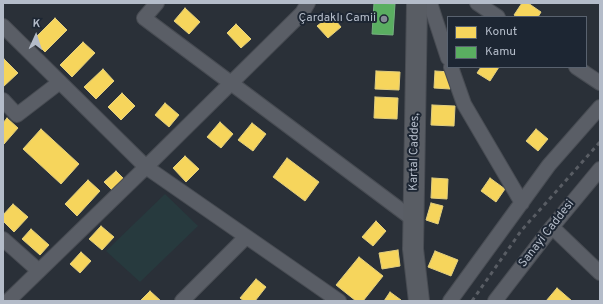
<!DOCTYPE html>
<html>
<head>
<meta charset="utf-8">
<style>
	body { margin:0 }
	#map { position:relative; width:603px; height:304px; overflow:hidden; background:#2a3038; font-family:Overpass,sans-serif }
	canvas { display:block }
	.frame { position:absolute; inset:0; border:4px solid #b4bcc9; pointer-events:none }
	.legend { position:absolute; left:447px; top:16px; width:140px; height:52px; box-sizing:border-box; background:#1d2633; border:1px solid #59626f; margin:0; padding:5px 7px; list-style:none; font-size:12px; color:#b4bcc9 }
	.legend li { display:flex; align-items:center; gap:8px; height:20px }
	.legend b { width:20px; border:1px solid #59626f }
	.north { position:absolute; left:16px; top:16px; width:40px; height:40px; -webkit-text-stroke:3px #1d2633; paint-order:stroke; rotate:3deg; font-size:11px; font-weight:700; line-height:16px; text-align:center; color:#b4bcc9 }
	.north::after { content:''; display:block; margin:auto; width:14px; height:18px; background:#b4bcc9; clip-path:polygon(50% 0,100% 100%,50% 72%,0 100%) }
</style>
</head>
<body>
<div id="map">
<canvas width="603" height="304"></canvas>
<div class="frame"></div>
<ul class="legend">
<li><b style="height:11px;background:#f6d55c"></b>Konut</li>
<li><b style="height:11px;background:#5aae61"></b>Kamu</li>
</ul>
<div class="north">K</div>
</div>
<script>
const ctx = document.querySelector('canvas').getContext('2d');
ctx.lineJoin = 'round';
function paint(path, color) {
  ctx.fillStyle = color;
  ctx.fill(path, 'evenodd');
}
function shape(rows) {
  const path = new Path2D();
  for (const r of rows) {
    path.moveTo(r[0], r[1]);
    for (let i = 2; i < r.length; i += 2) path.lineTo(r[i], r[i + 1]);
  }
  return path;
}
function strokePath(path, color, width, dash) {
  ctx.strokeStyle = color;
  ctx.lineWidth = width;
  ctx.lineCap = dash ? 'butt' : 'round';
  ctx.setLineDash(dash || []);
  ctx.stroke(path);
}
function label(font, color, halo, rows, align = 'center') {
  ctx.font = font + ' Overpass,sans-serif';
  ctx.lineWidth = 4;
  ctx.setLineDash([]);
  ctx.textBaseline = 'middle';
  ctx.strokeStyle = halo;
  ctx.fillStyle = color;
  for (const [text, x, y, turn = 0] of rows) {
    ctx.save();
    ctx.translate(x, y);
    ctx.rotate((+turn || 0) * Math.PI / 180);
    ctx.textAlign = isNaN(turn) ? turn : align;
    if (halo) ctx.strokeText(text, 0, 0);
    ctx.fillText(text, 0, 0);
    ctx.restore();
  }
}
paint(shape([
	[165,194,198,226,140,282,106,251]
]), '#273a3e');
const homes = shape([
	[522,3,528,3,541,12,538,17,517,17,514,15,522,3],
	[185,8,200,22,189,34,174,21,185,8],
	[331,15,341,27,328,38,317,26,331,15],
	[55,18,67,30,45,52,33,40,55,18],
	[236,24,251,39,241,48,227,33,236,24],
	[83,42,95,53,72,77,60,65,83,42],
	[4,59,18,73,3,87,3,60,4,59],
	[481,67,499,67,490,81,477,73,481,67],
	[103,69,114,81,96,99,84,87,103,69],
	[376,71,400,72,399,90,375,89,376,71],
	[435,71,451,72,450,89,434,88,435,71],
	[122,93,135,106,121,120,108,107,122,93],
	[375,97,398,98,397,119,374,118,375,97],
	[165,103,179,115,169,127,155,115,165,103],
	[432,105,455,106,454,126,431,125,432,105],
	[7,118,18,128,4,144,3,123,7,118],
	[220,122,233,134,221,148,207,137,220,122],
	[252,123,266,134,253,151,238,140,252,123],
	[41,129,79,164,61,184,23,149,41,129],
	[536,129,548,139,538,151,526,141,536,129],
	[185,156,199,169,186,182,173,168,185,156],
	[287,158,319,182,305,201,273,177,287,158],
	[116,171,124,179,112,190,104,182,116,171],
	[432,178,448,179,447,199,431,198,432,178],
	[490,178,505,189,496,202,481,191,490,178],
	[88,180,100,191,77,216,65,204,88,180],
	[431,203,443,206,438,224,426,220,431,203],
	[13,204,28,217,14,232,3,221,3,215,13,204],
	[376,221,386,231,373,246,362,237,376,221],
	[101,226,114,237,102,250,89,239,101,226],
	[31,229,49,245,40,255,22,239,31,229],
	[398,250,400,266,382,269,379,253,398,250],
	[435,251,458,260,451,276,428,267,435,251],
	[81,252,91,261,80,273,70,264,81,252],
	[359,257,383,276,363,301,356,301,336,285,359,257],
	[256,279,266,287,255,301,244,301,240,298,256,279],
	[557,288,572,301,546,301,557,288],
	[150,291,161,301,140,301,150,291],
	[390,292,401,300,400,301,384,301,390,292]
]);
paint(homes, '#f6d55c');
strokePath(homes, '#e2ce7d', 1);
const public = shape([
	[374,3,395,4,393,35,372,34,374,3]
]);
paint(public, '#5aae61');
strokePath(public, '#75b280', 1);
const street = shape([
	[157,3,144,18,414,220],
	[430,3,448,58],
	[477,3,498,17],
	[3,26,146,167,339,301],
	[451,67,464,104,522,203],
	[576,67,600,83],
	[3,100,17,115,60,82],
	[552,227,600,273],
	[3,239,39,271],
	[8,301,146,167,302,13,308,3],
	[182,301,246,237],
	[450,301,549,165,600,107],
	[495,301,552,227,600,169]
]);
const secondary = shape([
	[417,3,413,249,419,301]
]);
strokePath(street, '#484c53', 16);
strokePath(secondary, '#484c53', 22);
strokePath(street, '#5a5e66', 14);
strokePath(secondary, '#595d64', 20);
strokePath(shape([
	[472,301,521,231,600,142]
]), '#595d64', 3, [4, 4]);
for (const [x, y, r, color] of [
	[384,19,4,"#848b96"]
]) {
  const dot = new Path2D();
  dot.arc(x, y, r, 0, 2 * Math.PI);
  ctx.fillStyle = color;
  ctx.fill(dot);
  strokePath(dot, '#1d2633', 1.5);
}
label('12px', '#b4bcc9', '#1d2633', [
	["Çardaklı Camii",376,19]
], 'right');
label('12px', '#b4bcc9', '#1d2633', [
	["Kartal Caddes,",415,152,-89],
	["Sanayi Caddesi",547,234,-52]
]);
</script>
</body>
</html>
